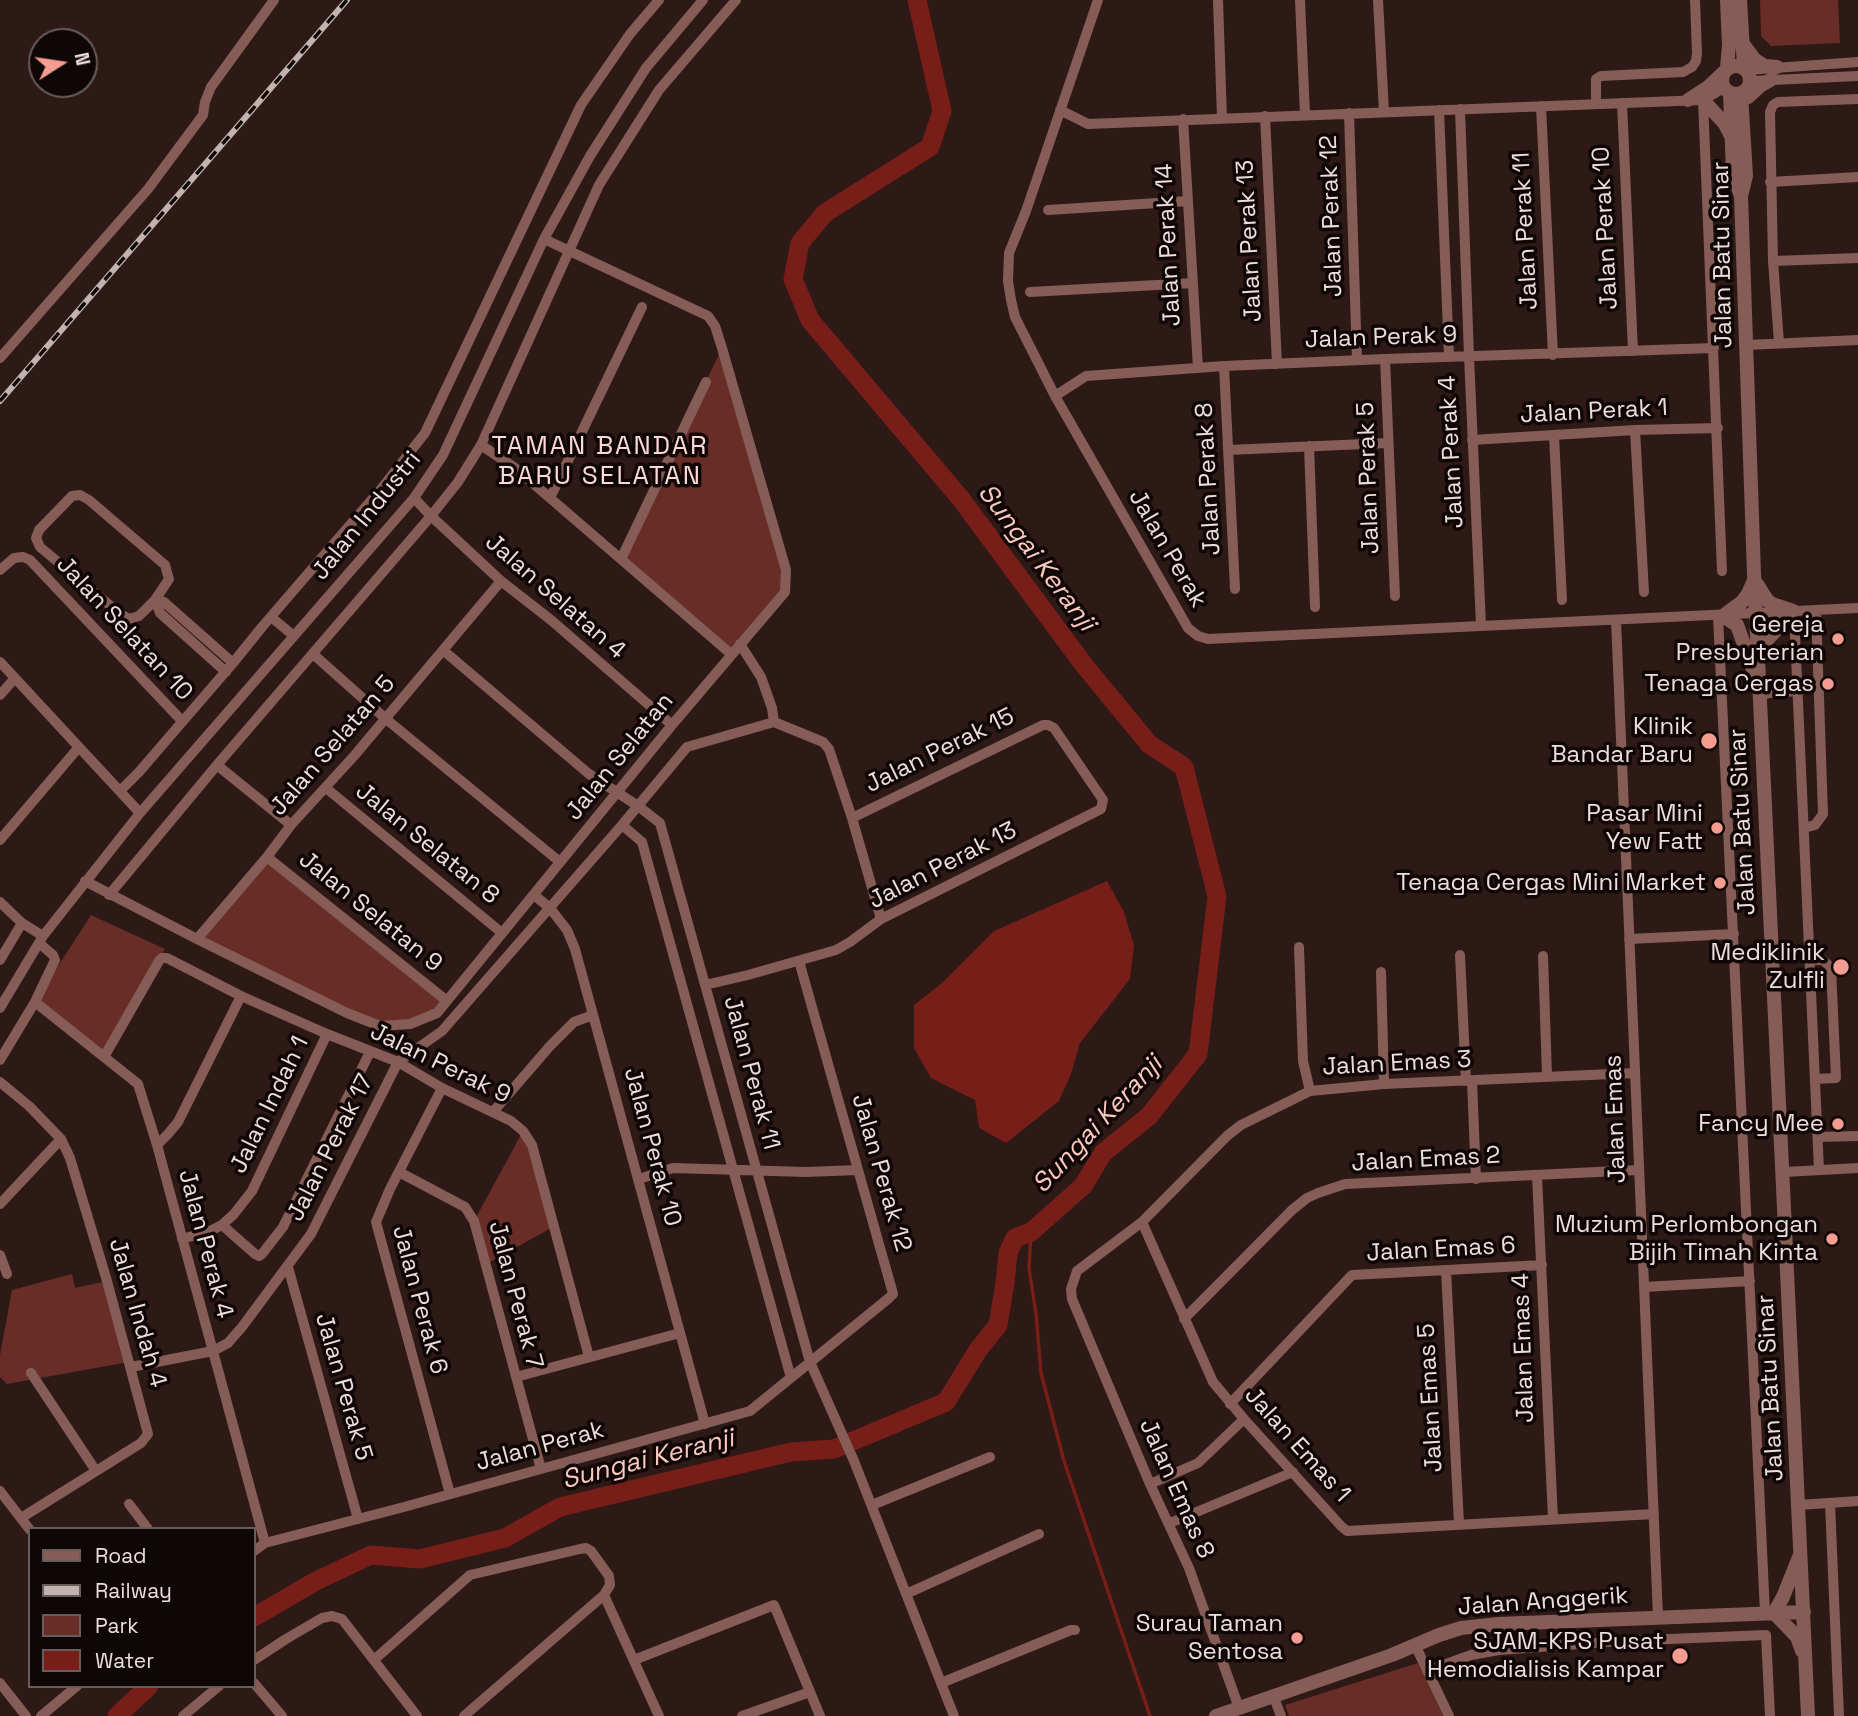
<!DOCTYPE html>
<html>
<head>
<meta charset="utf-8">
<style>
	body { margin:0 }
	#map { position:relative; width:1858px; height:1716px; overflow:hidden; background:#2d1916; font-family:"Space Grotesk",sans-serif }
	canvas { display:block }
	.legend { position:absolute; left:28px; top:1527px; width:228px; height:161px; box-sizing:border-box; background:#0f0706; border:2px solid #675d5c; margin:0; padding:9px 12px; list-style:none; font-size:21px; color:#ecdedc }
	.legend li { display:flex; align-items:center; gap:14px; height:35px }
	.legend b { width:35px; border:2px solid #675d5c }
	.north { position:absolute; left:28px; top:28px; width:70px; height:70px; box-sizing:border-box; background:#0f0706; border:2px solid #675d5c; border-radius:50%; rotate:78deg; font-size:19px; font-weight:700; line-height:28px; text-align:center; color:#ecdedc }
	.north::after { content:''; display:block; margin:auto; width:24px; height:32px; background:#f59c90; clip-path:polygon(50% 0,100% 100%,50% 72%,0 100%) }
</style>
</head>
<body>
<div id="map">
<canvas width="1858" height="1716"></canvas>
<ul class="legend">
<li><b style="height:9px;background:#855c56"></b>Road</li>
<li><b style="height:9px;background:#c2b3b1"></b>Railway</li>
<li><b style="height:19px;background:#672d26"></b>Park</li>
<li><b style="height:19px;background:#771e18"></b>Water</li>
</ul>
<div class="north">N</div>
</div>
<script>
const ctx = document.querySelector('canvas').getContext('2d');
ctx.lineJoin = 'round';
function paint(path, color) {
  ctx.fillStyle = color;
  ctx.fill(path, 'evenodd');
}
function shape(rows) {
  const path = new Path2D();
  for (const r of rows) {
    if (r.length === 3) {
      path.moveTo(r[0] + r[2], r[1]);
      path.arc(r[0], r[1], r[2], 0, 2 * Math.PI);
      continue;
    }
    path.moveTo(r[0], r[1]);
    for (let i = 2; i < r.length; i += 2) path.lineTo(r[i], r[i + 1]);
  }
  return path;
}
function strokePath(path, color, width, dash) {
  ctx.strokeStyle = color;
  ctx.lineWidth = width;
  ctx.lineCap = dash ? 'butt' : 'round';
  ctx.setLineDash(dash || []);
  ctx.stroke(path);
}
function label(font, color, halo, rows, align = 'center') {
  ctx.font = font + ' "Space Grotesk",sans-serif';
  ctx.lineWidth = 7;
  ctx.setLineDash([]);
  ctx.textBaseline = 'middle';
  ctx.strokeStyle = halo;
  ctx.fillStyle = color;
  for (const [text, x, y, turn = 0] of rows) {
    ctx.save();
    ctx.translate(x, y);
    ctx.rotate((+turn || 0) * Math.PI / 180);
    ctx.textAlign = isNaN(turn) ? turn : align;
    if (halo) ctx.strokeText(text, 0, 0);
    ctx.fillText(text, 0, 0);
    ctx.restore();
  }
}
paint(shape([
	[1760,0,1838,0,1840,43,1771,46,1761,36],
	[722,348,787,581,731,654,621,559],
	[267,857,447,1001,437,1013,380,1026,197,939],
	[91,915,165,949,104,1057,35,1002],
	[523,1131,553,1227,485,1265,474,1221],
	[72,1274,75,1288,107,1281,129,1362,7,1384,0,1377,0,1355,12,1290],
	[1418,1663,1443,1716,1289,1716,1285,1705]
]), '#672d26');
paint(shape([
	[1107,881,1124,912,1134,945,1130,979,1080,1043,1071,1074,1059,1101,1006,1143,979,1128,975,1100,931,1078,914,1048,914,1005,942,983,994,931]
]), '#771e18');
strokePath(shape([
	[1031,1232,1029,1268,1036,1314,1041,1373,1064,1461,1150,1716]
]), '#771e18', 3.5);
strokePath(shape([
	[254,1617,316,1581,371,1555,420,1559,505,1538,560,1507,791,1452,834,1449,946,1402,978,1350,998,1325,1005,1283,1008,1253,1015,1238,1031,1232,1083,1186,1103,1153,1149,1116,1198,1054,1217,896,1184,767,1149,744,1084,665,961,499,810,320,793,279,800,243,825,213,930,147,942,111,917,0],
	[117,1716,149,1686]
]), '#771e18', 19);
strokePath(shape([
	[1098,0,1026,211,1009,253,1008,281,1011,300,1015,317,1055,396,1188,628,1198,636,1208,639,1858,608],
	[1218,0,1222,118],
	[1300,0,1305,115],
	[1378,0,1384,112],
	[1747,70,1858,62],
	[1751,81,1858,76],
	[1703,100,1722,571],
	[1622,103,1633,351],
	[1596,104,1596,79,1601,76,1683,72,1692,67,1696,61,1697,53,1695,0],
	[1541,106,1553,355],
	[1460,109,1469,356,1481,625],
	[1060,110,1088,124,1703,100,1724,88],
	[1439,110,1449,356],
	[1349,113,1357,360],
	[1265,116,1277,364],
	[1183,119,1198,368],
	[1770,182,1858,177],
	[1048,210,1188,201],
	[1773,261,1858,258],
	[1030,292,1193,283],
	[1779,343,1773,261,1770,112,1773,105,1778,102,1858,99],
	[1746,345,1858,340],
	[0,358,148,189,203,115,205,102,211,87,274,0],
	[1385,359,1395,596],
	[1224,366,1235,589],
	[1055,396,1086,376,1224,366,1385,359,1714,348],
	[1635,430,1644,592],
	[1554,435,1562,600],
	[1472,440,1635,430,1718,428],
	[481,445,515,468,550,498,731,654],
	[1309,446,1315,607],
	[1228,450,1388,443],
	[80,495,89,500,165,565,169,579,155,600,139,616,129,619,119,613,40,547,36,538,39,530,72,496,80,495],
	[414,498,431,516,501,581,551,620,672,725],
	[550,498,642,307],
	[621,559,706,382],
	[0,570,14,558,23,557,30,560,182,721],
	[155,600,164,602,233,663],
	[155,600,160,613,226,672],
	[1718,616,1765,1613],
	[271,617,294,636],
	[1616,620,1658,1616],
	[1795,635,1819,1170],
	[740,644,761,677,772,708,774,722],
	[444,651,589,774,638,806,660,823,810,1362,854,1461,954,1716],
	[313,654,386,719,560,862],
	[0,662,140,813],
	[0,695,15,678],
	[1760,696,1769,693,1797,691],
	[217,765,291,825],
	[326,788,502,933],
	[121,790,139,772,233,663,262,627,381,489,425,433,581,105,630,34,659,0],
	[622,825,642,842,791,1378],
	[1804,828,1815,825,1823,814,1816,610],
	[0,840,79,747],
	[267,857,447,1001],
	[85,881,197,939,347,1013,380,1026,410,1024,437,1013,672,725,785,592,786,570,722,348,715,326,708,316,544,239],
	[109,895,217,765,431,516,458,482,481,445,599,185,659,90,736,0],
	[534,895,550,908,567,930,575,949,705,1424],
	[0,902,22,923,43,936],
	[197,939,267,857,291,825,354,756,501,581],
	[1629,939,1734,934],
	[1299,947,1303,1061,1310,1091],
	[1460,955,1466,1081],
	[1543,956,1547,1076],
	[0,960,22,923],
	[1810,960,1823,960,1831,968,1836,1078,1815,1079],
	[1381,972,1384,1084],
	[705,985,748,975,836,950,850,942,881,919,1101,809,1103,800,1054,728,1048,725,1043,725,852,818],
	[35,1002,138,1084,157,1145,265,1543],
	[0,1008,43,936,140,813,414,498,443,455,544,239,590,156,646,68,703,0],
	[104,1057,159,961,162,958,167,958,241,996,327,1034,398,1062,442,1088,511,1121,523,1131,532,1145,589,1357],
	[0,1060,35,1002,55,960,53,955,39,943],
	[1472,1081,1476,1179],
	[0,1082,29,1106,61,1139,70,1158,107,1281,148,1434,141,1443,21,1518],
	[442,1088,390,1189,376,1222,450,1494],
	[493,1112,550,1046,574,1022,593,1015],
	[1818,1137,1858,1136],
	[157,1145,168,1134,178,1122,241,996],
	[399,1172,465,1207,474,1221,541,1469],
	[1784,1172,1858,1168],
	[1537,1176,1553,1519],
	[639,1179,673,1168,806,1172,858,1170],
	[0,1204,61,1139],
	[1142,1222,1213,1382,1244,1419,1341,1526,1347,1531,1654,1514],
	[222,1225,255,1254,259,1256,262,1254,283,1227,370,1052],
	[182,1239,210,1231,222,1225,234,1214,252,1191,327,1034],
	[0,1255,7,1274],
	[288,1267,358,1519],
	[1446,1270,1459,1524],
	[1644,1287,1750,1281],
	[1184,1319,1292,1210,1307,1198,1318,1193,1345,1184,1639,1170],
	[131,1367,213,1351,228,1343,242,1327,311,1234,398,1062,442,1031,622,825,687,747,774,722,823,742,829,749,852,818,881,919],
	[31,1373,96,1471],
	[516,1377,680,1333],
	[1230,1404,1352,1275,1542,1265],
	[1150,1484,1198,1463,1244,1419],
	[0,1491,30,1530],
	[1830,1503,1839,1716],
	[129,1504,148,1529],
	[872,1505,990,1457],
	[1799,1505,1858,1501],
	[1170,1523,1293,1472],
	[254,1551,265,1543,404,1507,750,1411,889,1298,893,1294,892,1290,799,961],
	[906,1594,1039,1534],
	[604,1595,659,1716],
	[1415,1645,1449,1716],
	[375,1659,470,1575,580,1549,586,1548,591,1551,609,1576,610,1585,604,1595,464,1716],
	[254,1660,286,1639,322,1618,332,1616,342,1619,417,1716],
	[634,1660,774,1605,820,1716],
	[1427,1671,1471,1655,1499,1650,1621,1641,1766,1635,1770,1716],
	[0,1683,26,1716],
	[254,1683,282,1716],
	[941,1683,1071,1630,1075,1630],
	[1273,1695,1281,1716],
	[1239,1708,1189,1568,1150,1484,1072,1299,1071,1289,1077,1271,1142,1222,1227,1136,1241,1125,1310,1091,1384,1084,1635,1073],
	[41,1716,77,1686],
	[183,1716,219,1686],
	[742,1716,810,1692]
]), '#855c56', 10);
strokePath(shape([
	[1727,0,1729,45,1727,68],
	[1740,0,1744,67],
	[1743,44,1755,60,1765,66,1777,67],
	[1736,80,14],
	[1730,93,1733,174,1741,196],
	[1741,94,1746,176,1741,196,1754,574,1808,1716],
	[1748,97,1760,86,1772,79],
	[1688,100,1708,87,1724,72],
	[1703,100,1725,124,1731,136],
	[1754,580,1748,594,1742,602,1723,616,1737,625,1754,672],
	[1757,584,1767,600,1772,604,1793,611,1758,650],
	[1774,1613,1783,1597,1799,1557],
	[1774,1613,1797,1637,1802,1651],
	[1216,1716,1392,1655,1439,1635,1461,1628,1498,1624,1804,1612]
]), '#855c56', 14);
const rail = shape([
	[0,401,347,0]
]);
strokePath(rail, '#c2b3b1', 6);
strokePath(rail, '#0f0706', 3.5, [10]);
for (const [x, y, r, color] of [
	[1838,639,7,"#f59c90"],
	[1828,684,7,"#f59c90"],
	[1709,741,9,"#f59c90"],
	[1717,828,7,"#f59c90"],
	[1720,883,7,"#f59c90"],
	[1841,967,9,"#f59c90"],
	[1838,1124,7,"#f59c90"],
	[1832,1239,7,"#f59c90"],
	[1297,1638,7,"#f59c90"],
	[1680,1656,9,"#f59c90"]
]) {
  const dot = new Path2D();
  dot.arc(x, y, r, 0, 2 * Math.PI);
  ctx.fillStyle = color;
  ctx.fill(dot);
  strokePath(dot, '#0f0706', 2.5);
}
label('24px', '#ecdedc', '#0f0706', [
	["Jalan Perak 12",1332,216,-92],
	["Jalan Perak 10",1606,228,-93],
	["Jalan Perak 11",1526,231,-93],
	["Jalan Perak 13",1250,241,-93],
	["Jalan Perak 14",1169,245,-93],
	["Jalan Batu Sinar",1723,255,-91],
	["Jalan Perak 9",1381,338,-2],
	["Jalan Perak 1",1594,412,-3],
	["Jalan Perak 4",1452,452,-93],
	["Jalan Perak 5",1369,478,-92],
	["Jalan Perak 8",1209,479,-93],
	["Jalan Industri",367,516,-51],
	["Jalan Perak",1167,549,60],
	["Jalan Selatan 4",555,597,41],
	["Jalan Selatan 10",124,629,47],
	["Jalan Selatan 5",333,746,-49],
	["Jalan Perak 15",940,751,-26],
	["Jalan Selatan",620,757,-51],
	["Jalan Batu Sinar",1743,822,-93],
	["Jalan Selatan 8",427,844,39],
	["Jalan Perak 13",943,866,-27],
	["Jalan Selatan 9",370,912,39],
	["Jalan Perak 9",440,1064,26],
	["Jalan Emas 3",1397,1064,-3],
	["Jalan Perak 11",751,1073,75],
	["Jalan Indah 1",270,1105,-64],
	["Jalan Emas",1616,1119,-92],
	["Jalan Perak 10",652,1147,75],
	["Jalan Perak 17",331,1148,-63],
	["Jalan Emas 2",1426,1160,-3],
	["Jalan Perak 12",881,1173,74],
	["Jalan Perak 4",205,1244,75],
	["Jalan Emas 6",1441,1250,-3],
	["Jalan Perak 7",515,1295,75],
	["Jalan Perak 6",419,1300,75],
	["Jalan Indah 4",137,1313,74],
	["Jalan Emas 4",1524,1348,-92],
	["Jalan Perak 5",343,1387,74],
	["Jalan Batu Sinar",1771,1388,-93],
	["Jalan Emas 5",1431,1398,-93],
	["Jalan Emas 1",1297,1445,48],
	["Jalan Perak",540,1447,-15],
	["Jalan Emas 8",1176,1489,66],
	["Jalan Anggerik",1543,1602,-4]
]);
label('24px', '#ecdedc', '#0f0706', [
	["Gereja",1824,625],
	["Presbyterian",1824,653],
	["Tenaga Cergas",1814,684],
	["Klinik",1693,727],
	["Bandar Baru",1693,755],
	["Pasar Mini",1703,814],
	["Yew Fatt",1703,842],
	["Tenaga Cergas Mini Market",1706,883],
	["Mediklinik",1825,953],
	["Zulfli",1825,981],
	["Fancy Mee",1824,1124],
	["Muzium Perlombongan",1818,1225],
	["Bijih Timah Kinta",1818,1253],
	["Surau Taman",1283,1624],
	["Sentosa",1283,1652],
	["SJAM-KPS Pusat",1664,1642],
	["Hemodialisis Kampar",1664,1670]
], 'right');
ctx.letterSpacing = '2px';
label('26px', '#fcd9d4', '#0f0706', [
	["TAMAN BANDAR",600,447],
	["BARU SELATAN",600,477]
]);
ctx.letterSpacing = '0px';
label('italic 26px', '#fdc8c0', '#0f0706', [
	["Sungai Keranji",1036,558,53],
	["Sungai Keranji",1098,1125,-47],
	["Sungai Keranji",648,1460,-14]
]);
</script>
</body>
</html>
